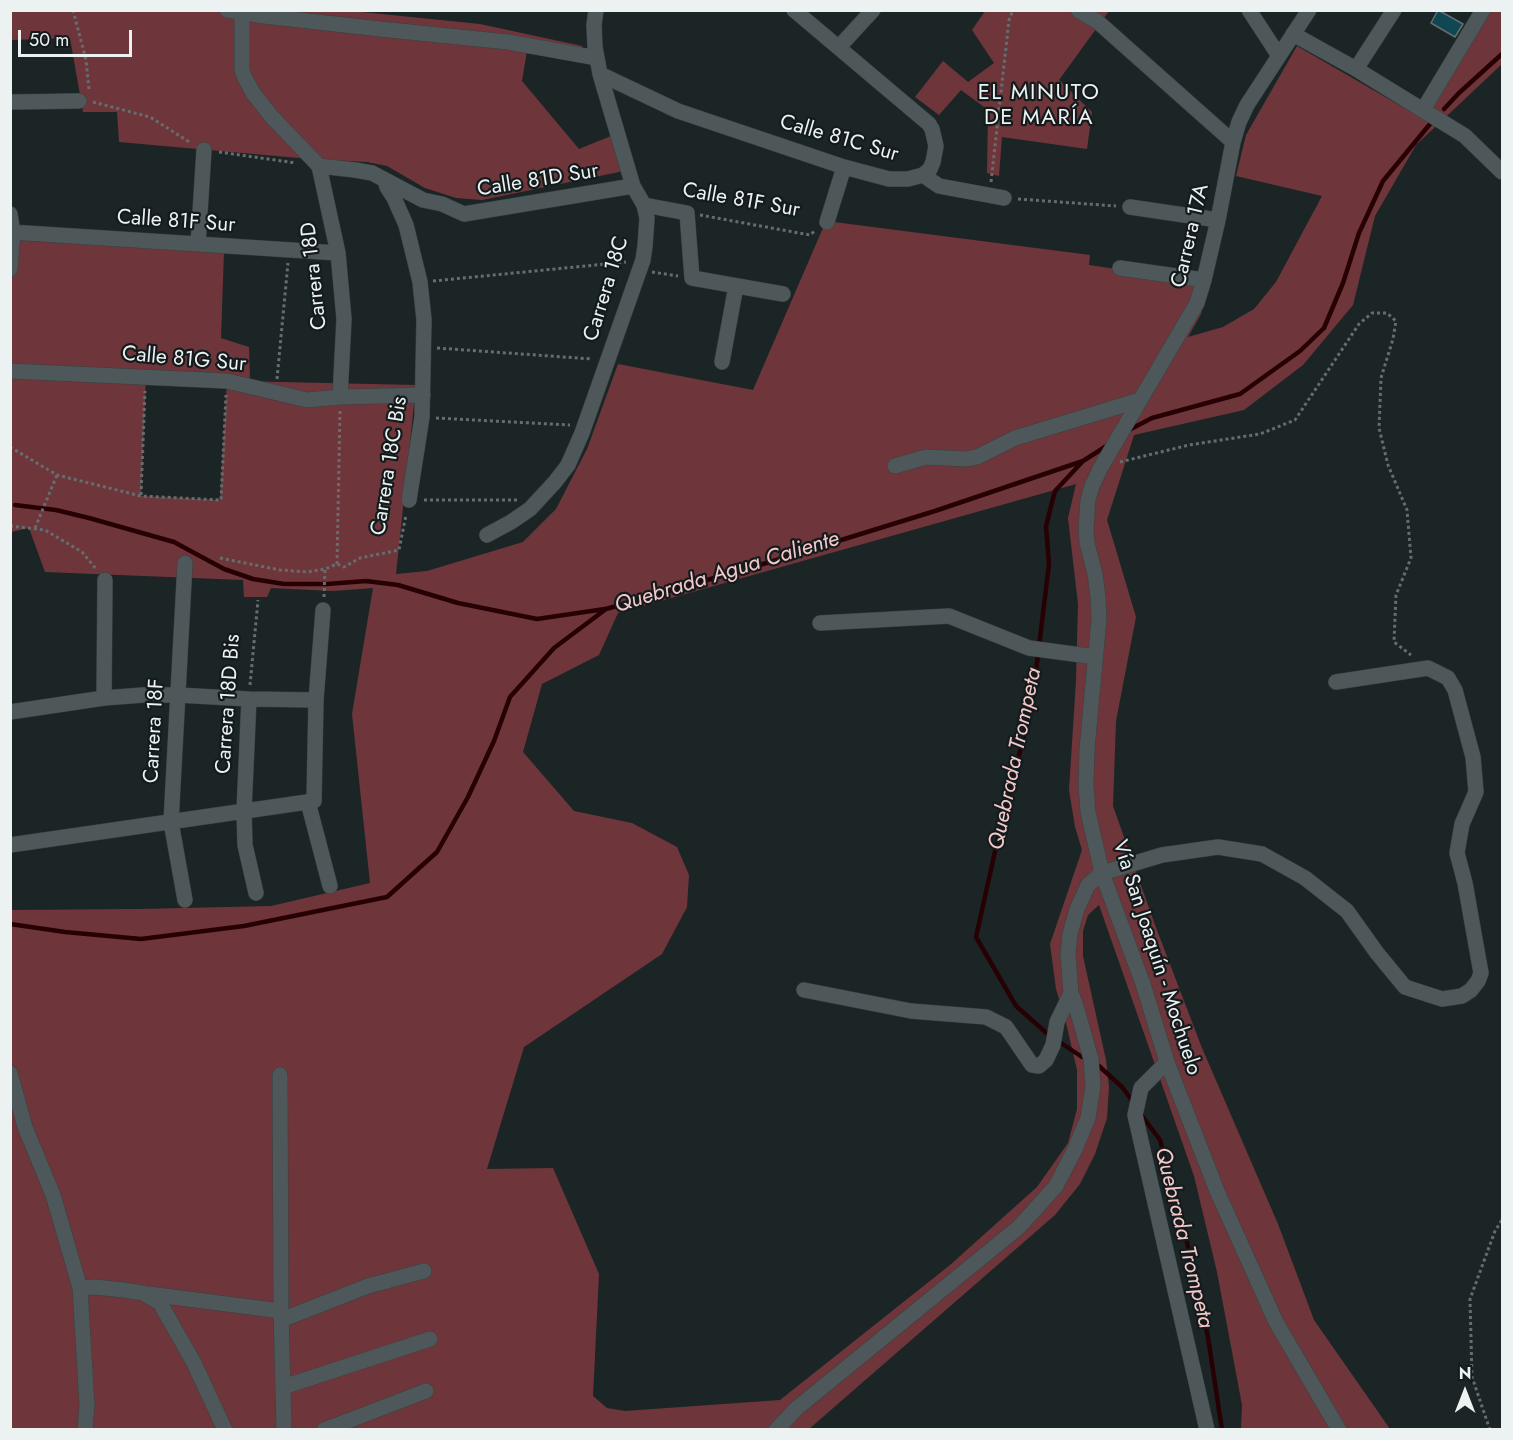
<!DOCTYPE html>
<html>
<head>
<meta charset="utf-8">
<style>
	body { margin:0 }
	#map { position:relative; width:1513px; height:1440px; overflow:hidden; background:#1c2526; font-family:Jost,sans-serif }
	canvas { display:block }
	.frame { position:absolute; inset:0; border:12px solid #ecf1f2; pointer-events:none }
	.north { position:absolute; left:1435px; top:1362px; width:60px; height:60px; -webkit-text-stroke:4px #131b1d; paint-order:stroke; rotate:0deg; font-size:16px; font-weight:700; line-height:24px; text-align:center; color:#ecf1f2 }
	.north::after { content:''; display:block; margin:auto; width:21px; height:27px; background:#ecf1f2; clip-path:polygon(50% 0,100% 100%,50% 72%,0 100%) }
	.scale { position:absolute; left:18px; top:30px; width:114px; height:27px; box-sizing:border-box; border:3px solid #ecf1f2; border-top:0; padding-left:8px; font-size:18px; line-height:21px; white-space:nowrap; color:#ecf1f2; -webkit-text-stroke:4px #131b1d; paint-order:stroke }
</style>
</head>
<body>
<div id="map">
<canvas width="1513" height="1440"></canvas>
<div class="frame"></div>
<div class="north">N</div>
<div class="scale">50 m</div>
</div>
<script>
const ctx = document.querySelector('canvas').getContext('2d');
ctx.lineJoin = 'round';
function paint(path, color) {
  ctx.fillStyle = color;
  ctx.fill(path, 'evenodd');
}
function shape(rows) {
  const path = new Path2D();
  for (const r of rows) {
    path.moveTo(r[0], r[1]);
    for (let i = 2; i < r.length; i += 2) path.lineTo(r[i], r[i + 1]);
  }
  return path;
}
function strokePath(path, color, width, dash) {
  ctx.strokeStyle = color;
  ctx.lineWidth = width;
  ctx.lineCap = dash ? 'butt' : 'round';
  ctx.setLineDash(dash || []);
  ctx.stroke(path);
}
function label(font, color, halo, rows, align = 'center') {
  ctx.font = font + ' Jost,sans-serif';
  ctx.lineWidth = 4.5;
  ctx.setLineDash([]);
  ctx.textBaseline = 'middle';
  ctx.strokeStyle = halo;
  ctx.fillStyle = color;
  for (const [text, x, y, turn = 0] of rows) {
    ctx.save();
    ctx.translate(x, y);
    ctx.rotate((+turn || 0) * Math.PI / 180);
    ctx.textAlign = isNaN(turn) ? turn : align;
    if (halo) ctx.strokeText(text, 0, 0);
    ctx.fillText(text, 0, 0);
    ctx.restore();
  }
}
paint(shape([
	[10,11,352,11,480,24,582,46,582,63,527,51,522,81,579,149,611,136,624,171,482,200,456,198,425,188,387,166,367,162,310,159,119,142,117,112,83,112,70,38,11,40],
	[985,11,1109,11,1059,80,1092,112,1087,149,1002,137,999,176,987,173,988,110,961,90,939,115,915,97,943,61,968,82,994,63,972,30],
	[1485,11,1502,11,1502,64,1416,145,1375,216,1353,305,1303,365,1244,410,1134,435,1107,520,1136,617,1116,721,1113,806,1155,925,1202,1048,1278,1224,1314,1320,1390,1429,1241,1429,1242,1405,1217,1272,1194,1176,1099,905,1088,915,1083,931,1083,956,1106,1060,1109,1087,1107,1118,1095,1154,1080,1184,1055,1215,809,1429,11,1429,11,910,141,909,271,906,370,883,352,714,373,588,333,591,271,588,267,597,244,597,243,580,45,572,29,528,11,532,11,240,224,251,221,338,249,347,250,379,236,381,416,385,396,574,427,571,523,542,556,509,587,449,618,364,753,390,826,221,1090,255,1089,265,1211,283,1201,314,1188,337,1223,327,1254,309,1276,282,1322,196,1236,176,1246,135,1297,46,1413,113],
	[146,377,227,381,220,500,141,496],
	[1076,484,1068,518,1078,604,1076,681,1069,790,1075,827,1082,850,1050,944,1056,989,1066,1023,1077,1070,1077,1109,1068,1143,1037,1187,950,1265,780,1400,625,1411,607,1408,593,1396,599,1274,553,1168,487,1169,524,1047,662,954,687,907,689,875,677,847,632,823,574,811,523,752,542,684,599,655,618,613]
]), '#6e363b');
strokePath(shape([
	[1444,109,1459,93,1502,54],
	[1127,431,1152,418,1240,394,1300,351,1324,328,1343,283,1359,233,1383,181,1430,124],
	[15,505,56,510,89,518,174,542,224,569,253,579,284,584,327,584,366,581,398,585,458,603,537,619,605,609],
	[10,924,65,932,141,939,244,926,387,897,437,852,468,797,494,741,510,697,554,648,606,609,770,562,935,511,1083,461],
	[1051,1037,1016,1006,976,937,998,838,1032,704,1049,564,1046,526,1055,491,1083,461,1108,445],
	[1058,1041,1082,1057],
	[1099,1066,1122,1087,1134,1103],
	[1140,1113,1160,1140,1182,1220,1208,1337,1222,1430]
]), '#270004', 4.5);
const building = shape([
	[1438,10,1463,24,1455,37,1431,23,1438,10]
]);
paint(building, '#0f4852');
strokePath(building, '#646e70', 1.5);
const minor = shape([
	[227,10,264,16,380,29,508,42,597,58],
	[1078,10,1098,22,1233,142],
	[1249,10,1279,56],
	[1309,10,1247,105,1239,122,1233,142,1218,220,1204,280,1197,303,1101,467,1092,486,1088,500,1086,528,1087,543,1095,574,1098,597,1099,619,1087,749,1086,785,1088,812,1102,873,1143,984,1167,1062,1217,1191,1276,1322,1339,1430],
	[242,13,242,70,245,78,253,93,272,117,319,166,338,253,344,319,340,397],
	[1293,34,1356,69,1465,136,1502,172],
	[839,47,873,10],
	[1356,69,1394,10],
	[600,74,678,111,844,167,889,179,908,179,923,175,930,169,933,162,936,146,932,129,929,124,794,10],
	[10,102,79,101],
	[1423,110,1483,10],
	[319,166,355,170,372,173,423,200,442,204,464,214,633,186],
	[923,175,939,186,1004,198],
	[385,180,387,187,394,198,406,225,420,282,424,320,422,417,409,500],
	[644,205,687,213,692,278,783,294],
	[1130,207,1218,220],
	[10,214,13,233,10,269],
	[827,222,844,167],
	[10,232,338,253],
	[198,244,204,150],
	[1120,268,1204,280],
	[722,362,736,286],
	[10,371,227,381,307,400,340,397,423,395],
	[895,466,926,457,965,459,977,457,1015,438,1140,400],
	[487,535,511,522,530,509,555,482,568,465,582,433,643,260,645,246,647,218,644,205,633,186,600,74,595,47,594,25,596,10],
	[820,623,949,616,1029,648,1096,657],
	[104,698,105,580],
	[249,699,244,811,245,845,256,893],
	[10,712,104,698,143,695,178,695,249,699,316,700],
	[308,802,330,886],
	[10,845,314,801,316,700,323,610],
	[185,900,171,822,185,563],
	[804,990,911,1011,986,1017,1006,1027,1032,1065,1039,1066,1046,1060,1053,1045,1057,1022,1071,993],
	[1167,1062,1141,1088,1135,1115,1207,1430],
	[10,1073,25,1127,53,1195,80,1288,87,1405,85,1430],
	[280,1075,281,1311,284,1430],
	[80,1288,95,1287,123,1290,143,1293,160,1303,194,1363,225,1430],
	[149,1294,281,1311],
	[281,1320,368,1286,424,1271],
	[283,1387,430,1339],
	[324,1430,426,1391],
	[776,1430,797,1408,1019,1227,1056,1186,1075,1149,1088,1118,1093,1086,1091,1059,1076,1006,1071,993,1068,954,1070,934,1077,909,1088,885,1102,873,1162,855,1218,847,1262,854,1305,878,1347,911,1377,953,1405,987,1442,999,1462,996,1471,990,1478,981,1481,973,1465,883,1457,853,1462,824,1476,792,1473,757,1455,690,1448,678,1428,668,1336,682]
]);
strokePath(minor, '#394041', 16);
strokePath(shape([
	[73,10,86,60,89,90],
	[93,102,150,117,191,143],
	[219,152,296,163],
	[991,182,1009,20,1013,10],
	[1018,199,1116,206],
	[700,215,810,235,816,230],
	[652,272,678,276],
	[433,281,626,262],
	[437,348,592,359],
	[277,379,288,263],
	[436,418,570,425],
	[10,447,57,475,141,496,221,500,226,395],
	[1120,462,1189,445,1260,434,1295,420,1359,324,1372,313,1387,313,1396,321,1393,339,1381,378,1379,428,1388,465,1407,510,1411,558,1396,595,1394,642,1411,655],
	[141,495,145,391],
	[424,500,517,500],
	[10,526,45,530,82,552,97,570],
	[35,528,57,475],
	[220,558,280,570,308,572,325,569,337,564,344,567,360,558,399,550,406,515],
	[337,564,340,411],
	[324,597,325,569],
	[250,685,258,600],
	[1490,1430,1472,1377,1470,1299,1495,1231,1502,1220]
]), '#656d6e', 3, [3, 3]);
strokePath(minor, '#4e5759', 15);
label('21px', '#ecf1f2', '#131b1d', [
	["Calle 81C Sur",839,139,16],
	["Calle 81D Sur",538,181,-9],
	["Calle 81F Sur",741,201,10],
	["Calle 81F Sur",176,222,4],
	["Carrera 17A",1191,236,-77],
	["Carrera 18D",315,276,-96],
	["Carrera 18C",607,289,-73],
	["Calle 81G Sur",184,360,5],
	["Carrera 18C Bis",390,466,-81],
	["Carrera 18D Bis",229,704,-86],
	["Carrera 18F",155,731,-87],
	["Vía San Joaquín - Mochuelo",1156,958,72]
]);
ctx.letterSpacing = '1.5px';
label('22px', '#ecf1f2', '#131b1d', [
	["EL MINUTO",1039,94],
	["DE MARÍA",1039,119]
]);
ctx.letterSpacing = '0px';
label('italic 22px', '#f5c9ca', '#131b1d', [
	["Quebrada Agua Caliente",727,573,-17],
	["Quebrada Trompeta",1016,759,-78],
	["Quebrada Trompeta",1183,1238,76]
]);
</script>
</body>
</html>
